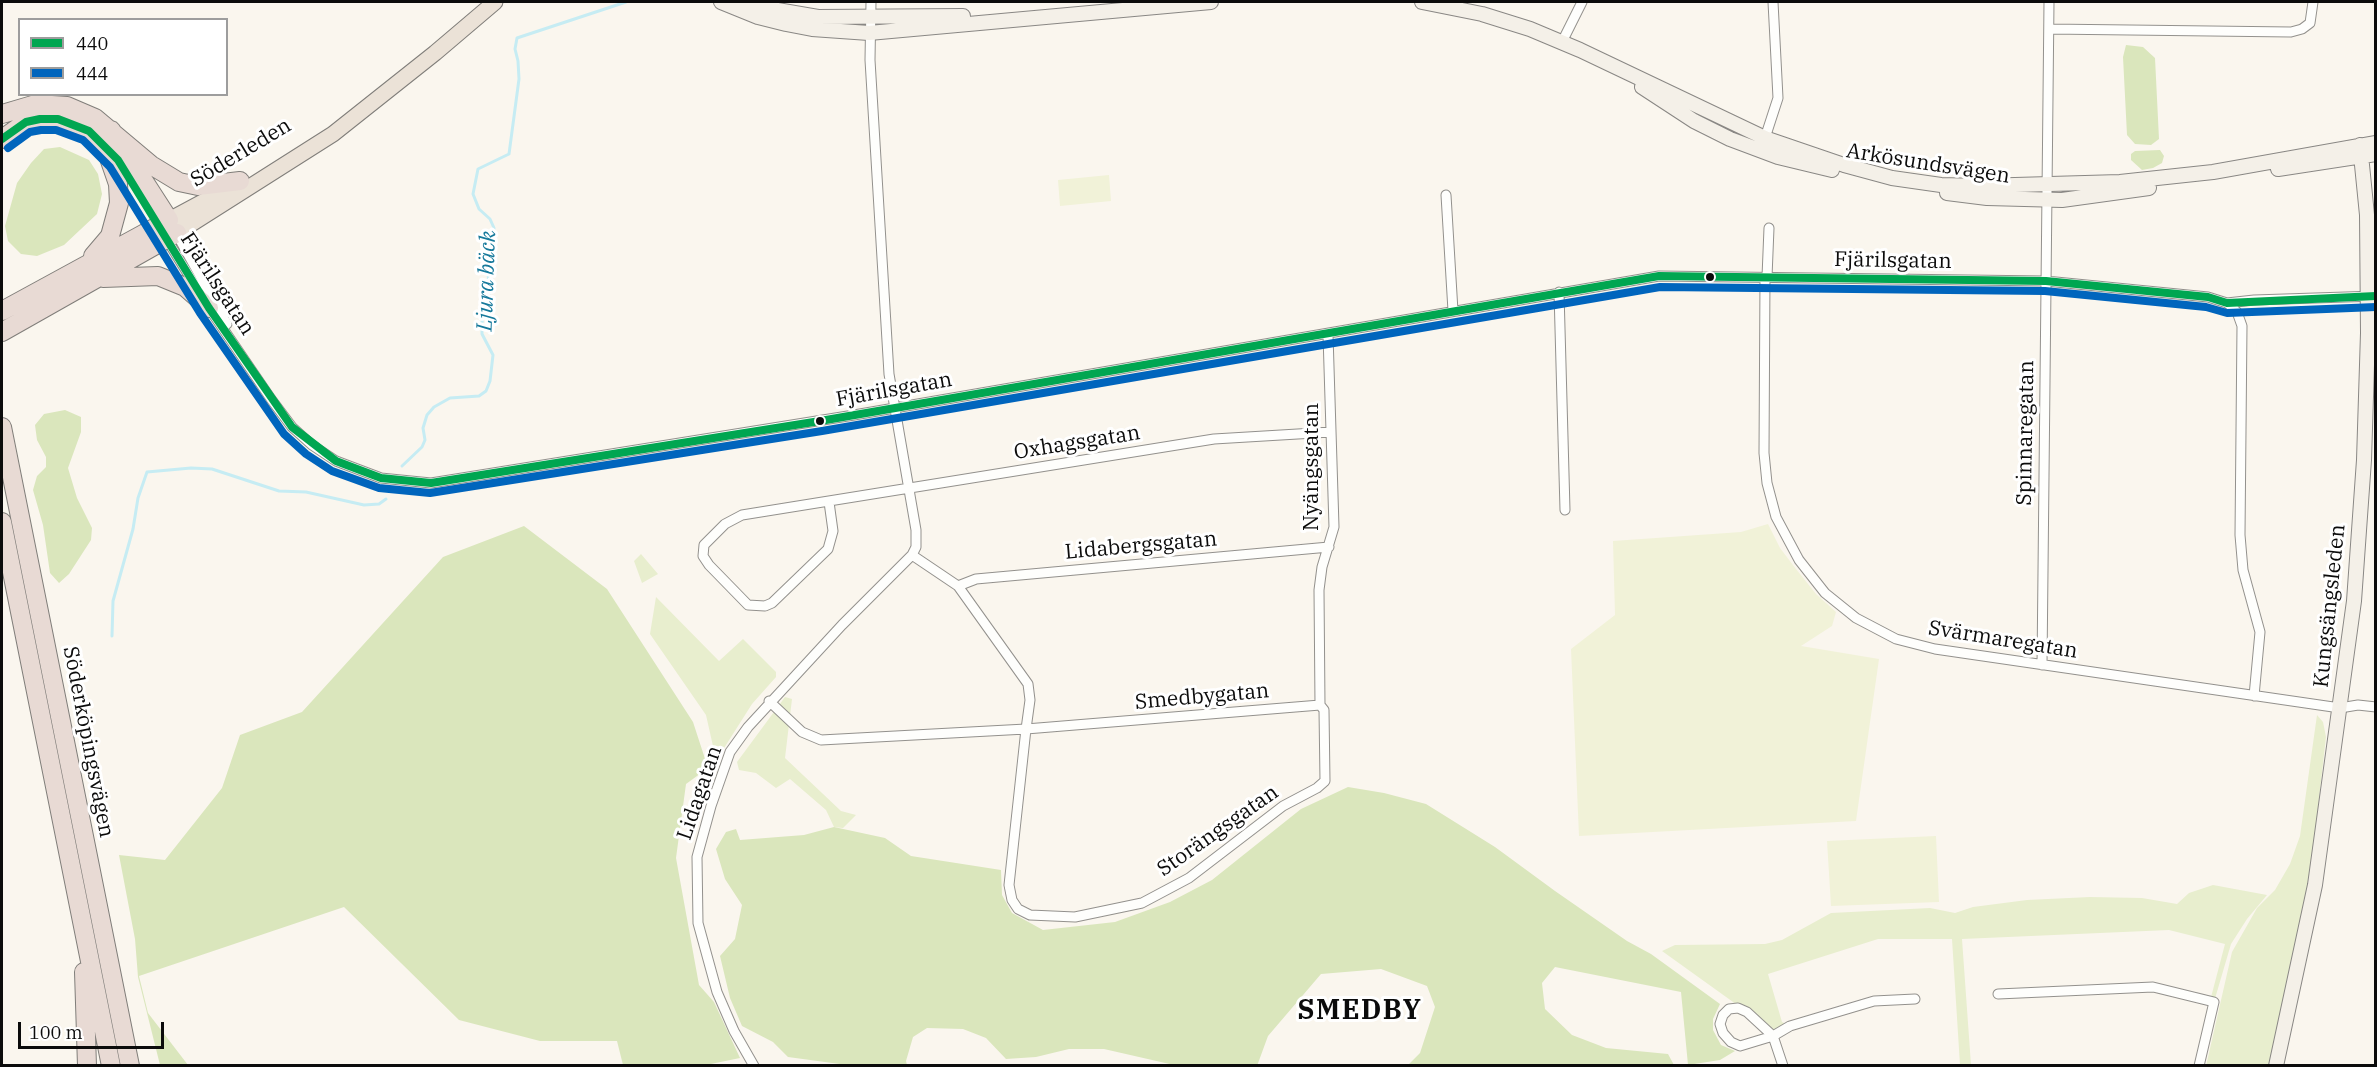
<!DOCTYPE html>
<html>
<head>
<meta charset="utf-8">
<style>
	body { margin:0 }
	#map { position:relative; width:2377px; height:1067px; overflow:hidden; background:#faf6ee; font-family:"IBM Plex Serif",serif }
	canvas { display:block }
	.frame { position:absolute; inset:0; border:3px solid #0b0b0b; pointer-events:none }
	.legend { position:absolute; left:18px; top:18px; width:210px; height:78px; box-sizing:border-box; background:#fff; border:2px solid #9d9d9d; margin:0; padding:8px 10px; list-style:none; font-size:18px; color:#0b0b0b }
	.legend li { display:flex; align-items:center; gap:12px; height:30px }
	.legend b { width:30px; border:2px solid #9d9d9d }
	.scale { position:absolute; left:18px; top:1022px; width:146px; height:27px; box-sizing:border-box; border:3px solid #0b0b0b; border-top:0; padding-left:8px; font-size:18px; line-height:21px; white-space:nowrap; color:#0b0b0b; -webkit-text-stroke:4px #fff; paint-order:stroke }
</style>
</head>
<body>
<div id="map">
<canvas width="2377" height="1067"></canvas>
<div class="frame"></div>
<ul class="legend">
<li><b style="height:8px;background:#00a651"></b>440</li>
<li><b style="height:8px;background:#0065bd"></b>444</li>
</ul>
<div class="scale">100 m</div>
</div>
<script>
const ctx = document.querySelector('canvas').getContext('2d');
ctx.lineJoin = 'round';
function paint(path, color) {
  ctx.fillStyle = color;
  ctx.fill(path, 'evenodd');
}
function shape(rows) {
  const path = new Path2D();
  for (const r of rows) {
    path.moveTo(r[0], r[1]);
    for (let i = 2; i < r.length; i += 2) path.lineTo(r[i], r[i + 1]);
  }
  return path;
}
function strokePath(path, color, width, dash) {
  ctx.strokeStyle = color;
  ctx.lineWidth = width;
  ctx.lineCap = dash ? 'butt' : 'round';
  ctx.setLineDash(dash || []);
  ctx.stroke(path);
}
function label(font, color, halo, rows, align = 'center') {
  ctx.font = font + ' "IBM Plex Serif",serif';
  ctx.lineWidth = 6;
  ctx.setLineDash([]);
  ctx.textBaseline = 'middle';
  ctx.strokeStyle = halo;
  ctx.fillStyle = color;
  for (const [text, x, y, turn = 0] of rows) {
    ctx.save();
    ctx.translate(x, y);
    ctx.rotate((+turn || 0) * Math.PI / 180);
    ctx.textAlign = isNaN(turn) ? turn : align;
    if (halo) ctx.strokeText(text, 0, 0);
    ctx.fillText(text, 0, 0);
    ctx.restore();
  }
}
paint(shape([
	[641,554,658,574,642,583,634,561],
	[656,597,719,661,743,639,776,672,776,677,752,704,719,756,715,755,706,715,650,634],
	[785,697,792,699,785,758,841,811,856,815,843,828,834,827,826,810,790,779,776,788,756,773,739,770,737,762],
	[2317,715,2323,722,2326,737,2310,878,2269,1065,2206,1066,2232,952,2257,908,2275,890,2290,864,2300,836],
	[2213,885,2267,895,2247,919,2231,944,2214,1002,2210,1001,2225,944,2169,930,1962,939,1971,1065,1960,1065,1952,939,1878,939,1768,974,1782,1022,1790,1026,1773,1036,1747,1012,1662,951,1675,945,1765,944,1782,940,1831,913,1930,908,1955,913,1973,907,2027,900,2090,897,2142,898,2177,904,2189,893]
]), '#e8eece');
paint(shape([
	[2126,45,2143,47,2155,58,2159,139,2151,145,2135,144,2127,135,2123,57],
	[60,147,89,160,98,174,102,194,97,214,64,245,37,256,21,254,8,241,5,226,17,183,31,163,44,149],
	[2160,150,2164,156,2162,163,2153,168,2142,170,2131,160,2131,154,2135,151],
	[65,410,81,417,81,432,68,468,77,498,92,528,91,540,69,574,59,583,50,573,43,525,33,490,37,476,46,467,46,457,37,440,35,425,44,414],
	[524,526,607,589,693,722,708,768,686,784,676,858,699,985,714,1002,740,1058,706,1065,623,1065,617,1041,540,1041,459,1020,344,907,139,976,148,1013,188,1065,160,1065,138,977,135,939,119,855,165,860,222,788,240,735,302,712,443,557],
	[1348,787,1384,793,1426,804,1495,847,1555,891,1627,941,1651,954,1720,1004,1713,1019,1713,1030,1721,1045,1735,1051,1720,1060,1688,1065,1681,992,1555,967,1542,983,1545,1009,1572,1035,1606,1048,1668,1054,1674,1065,1408,1065,1420,1053,1435,1007,1427,986,1381,969,1321,974,1268,1036,1257,1066,1174,1065,1104,1049,1069,1049,1036,1057,1006,1059,986,1038,963,1029,927,1028,913,1037,906,1061,907,1065,847,1065,788,1057,773,1042,742,1026,730,998,720,956,735,939,742,905,725,879,716,849,726,832,736,829,740,840,804,835,834,827,885,838,911,856,1001,870,1002,895,1012,913,1043,930,1115,922,1170,902,1212,880,1301,809]
]), '#dae6bc');
paint(shape([
	[1109,175,1111,201,1060,206,1058,180],
	[1768,524,1780,548,1796,569,1816,594,1836,612,1832,626,1801,646,1879,659,1856,821,1579,836,1571,649,1615,615,1613,541,1741,532],
	[1936,836,1939,902,1831,906,1827,841]
]), '#f1f2d8');
strokePath(shape([
	[402,466,422,447,425,440,423,428,427,415,434,407,450,398,479,396,486,391,490,381,493,355,482,334,482,322,489,296,488,266,494,228,490,219,479,209,473,194,478,169,509,154,519,79,518,61,515,49,517,38,626,2],
	[112,636,113,601,133,529,138,498,147,472,191,468,212,469,279,491,306,492,364,505,379,504,386,499]
]), '#c6ecf3', 3);
const street = shape([
	[2049,29,2291,32,2302,29,2310,23,2313,2],
	[1562,42,1582,2],
	[1764,141,1778,98,1773,2],
	[1446,195,1453,311],
	[175,231,227,324],
	[166,238,198,290],
	[1765,277,1764,453,1767,483,1776,517,1799,560,1825,593,1856,618,1896,639,1935,649,2340,708,2358,705,2376,707],
	[1767,277,1769,228],
	[1559,292,1565,510],
	[2227,303,2254,300,2376,296],
	[207,305,271,399,292,427,312,445,336,461,381,478,431,483,854,415,1659,276,2046,281,2208,297,2227,303,2237,312,2242,326,2240,535,2243,570,2260,632,2254,696],
	[829,502,833,531,828,549,772,603,765,606,748,605,709,565,703,556,704,545,725,524,742,515,1214,439,1331,432],
	[912,555,958,586,1028,684,1030,700,1026,729,1320,705],
	[958,586,976,579,1329,547],
	[2042,665,2049,2],
	[769,701,802,732,821,740,1026,729,1009,885,1012,900,1018,909,1030,915,1075,917,1142,903,1189,878,1283,806,1317,788,1325,781,1324,710,1320,705,1319,590,1322,567,1334,527,1328,335],
	[1998,994,2153,987,2214,1002,2199,1066],
	[754,1066,734,1031,717,992,698,923,697,857,711,806,730,752,748,727,842,625,912,555,916,547,916,530,889,374,870,60,871,2],
	[1783,1066,1773,1036,1747,1012,1738,1008,1729,1009,1723,1015,1720,1024,1723,1033,1731,1042,1740,1046,1773,1036,1790,1026,1874,1001,1915,999]
]);
const secondary = shape([
	[721,2,758,17,786,24,812,29,869,33,1211,2],
	[1422,2,1482,14,1530,29,1580,50,1765,138,1844,165,1892,178,1941,185,1980,186,2120,182,2213,172,2376,143],
	[743,4,818,17,963,16],
	[1642,87,1694,121,1730,139,1778,157,1832,170],
	[2278,169,2376,154],
	[1947,193,1987,198,2062,200,2149,188],
	[2276,1066,2315,885,2354,601,2364,460,2368,333,2367,215,2360,145]
]);
const primary = shape([
	[169,220,236,184],
	[177,233,333,134,435,53,495,2]
]);
const highway = shape([
	[2,114,36,104,67,106,95,118,151,165,179,182,198,186,240,181],
	[2,139,26,122,58,119,89,131,118,160,125,171],
	[93,256,110,236,119,203,118,184,109,158],
	[103,278,158,276,185,287,209,308],
	[2,311,169,220,111,130],
	[2,332,177,233],
	[2,427,130,1066],
	[2,522,111,1066],
	[84,972,87,1066]
]);
strokePath(street, '#93918d', 11);
strokePath(secondary, '#898784', 16);
strokePath(primary, '#807e7a', 17);
strokePath(highway, '#807e7a', 20);
strokePath(street, '#fefefc', 9);
strokePath(secondary, '#f4f0e8', 14);
strokePath(primary, '#ebe2d7', 15);
strokePath(highway, '#e8dad4', 18);
strokePath(shape([
	[2,139,26,122,40,119,58,119,89,131,118,160,209,308,292,427,336,461,381,478,431,483,820,421,1659,276,2046,281,2208,297,2227,303,2376,296]
]), '#00a651', 8);
strokePath(shape([
	[8,148,30,132,41,130,56,130,83,140,110,167,200,313,284,434,306,454,332,471,379,488,430,493,822,431,1660,287,2045,291,2206,307,2227,313,2376,307]
]), '#0065bd', 8);
for (const [x, y, r, color] of [
	[1710,277,5,"#0b0b0b"],
	[820,421,5,"#0b0b0b"]
]) {
  const dot = new Path2D();
  dot.arc(x, y, r, 0, 2 * Math.PI);
  ctx.fillStyle = color;
  ctx.fill(dot);
  strokePath(dot, '#fff', 2);
}
label('21px', '#0b0b0b', '#fff', [
	["Söderleden",241,153,-31],
	["Arkösundsvägen",1928,164,9],
	["Fjärilsgatan",1893,261,1],
	["Fjärilsgatan",217,284,57],
	["Fjärilsgatan",894,390,-10],
	["Spinnaregatan",2026,433,-89],
	["Oxhagsgatan",1077,443,-9],
	["Nyängsgatan",1312,467,-90],
	["Lidabergsgatan",1141,546,-5],
	["Kungsängsleden",2330,606,-84],
	["Svärmaregatan",2003,640,9],
	["Smedbygatan",1202,697,-5],
	["Söderköpingsvägen",88,742,79],
	["Lidagatan",700,793,-71],
	["Storängsgatan",1218,831,-35]
]);
label('italic 22px', '#16799b', '#fff', [
	["Ljura bäck",487,281,-88]
]);
ctx.letterSpacing = '1.5px';
label('bold 27px', '#0b0b0b', '#fff', [
	["SMEDBY",1360,1011]
]);
ctx.letterSpacing = '0px';
</script>
</body>
</html>
